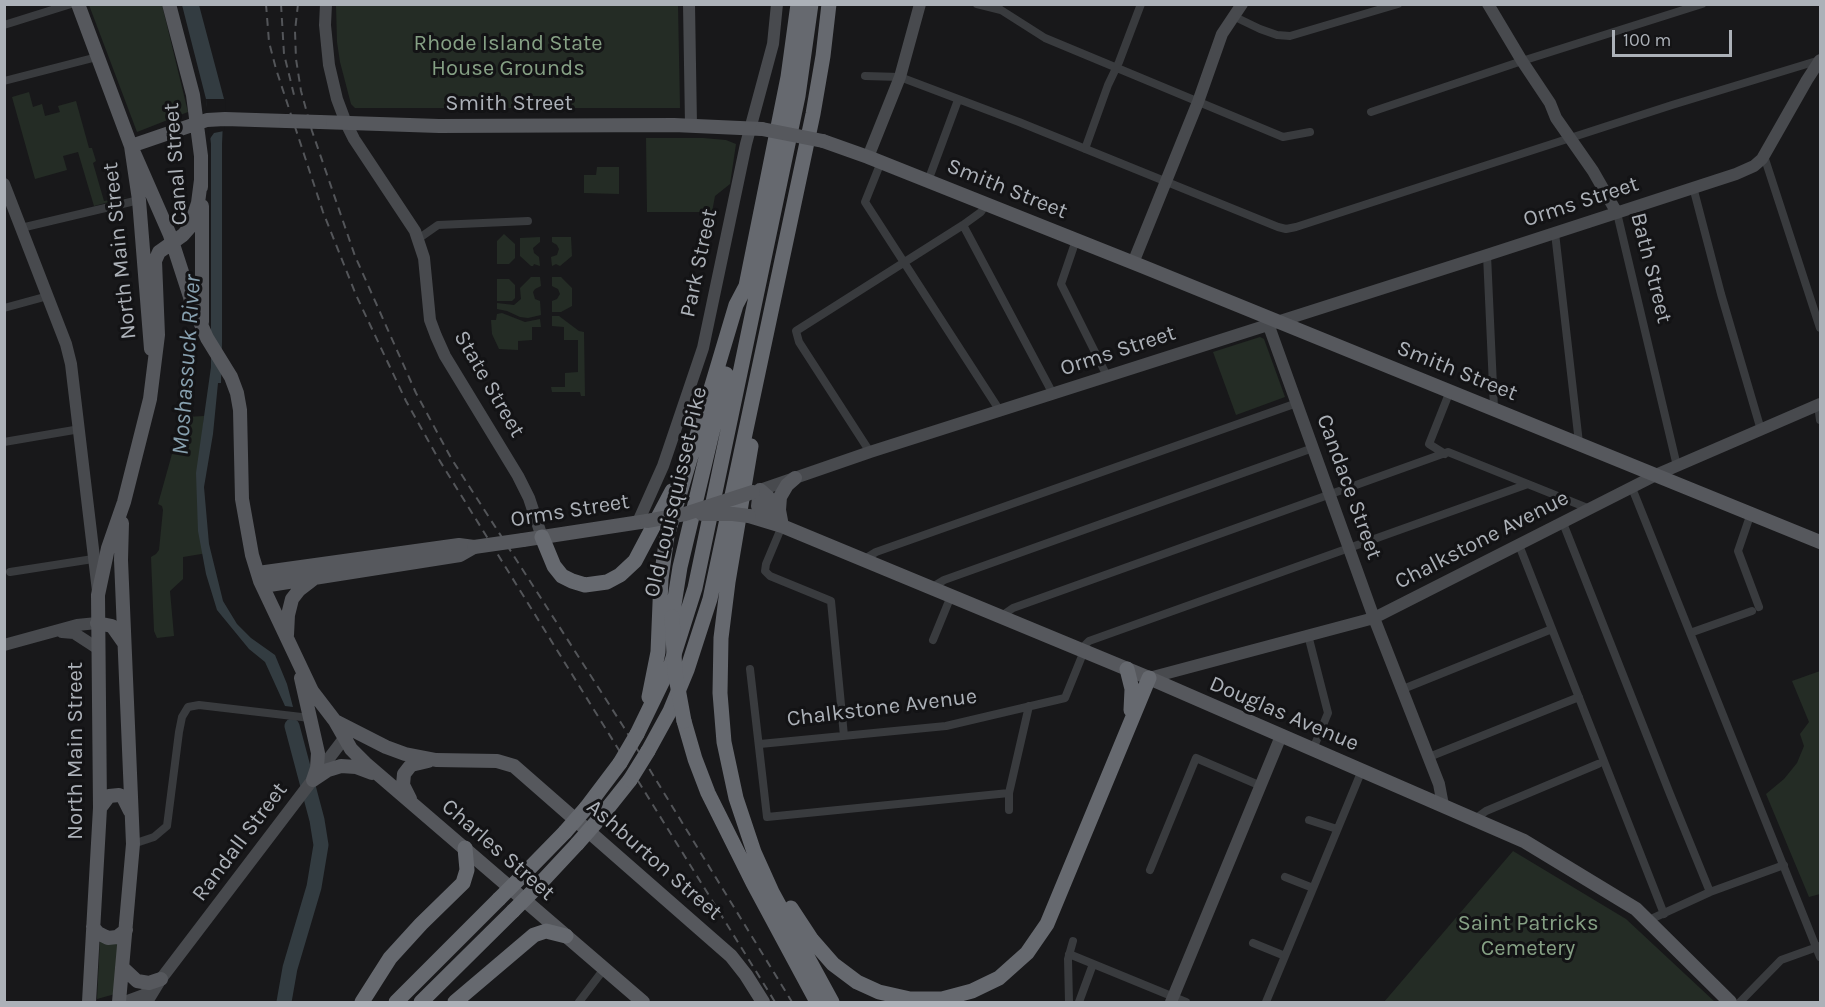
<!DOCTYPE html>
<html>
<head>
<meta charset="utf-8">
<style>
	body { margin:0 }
	#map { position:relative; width:1825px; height:1007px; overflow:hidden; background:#18181a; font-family:Karla,sans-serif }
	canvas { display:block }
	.frame { position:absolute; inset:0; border:6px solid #acb1b8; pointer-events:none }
	.scale { position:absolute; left:1612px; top:30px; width:120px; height:27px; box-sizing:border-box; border:3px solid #acb1b8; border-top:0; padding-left:8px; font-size:18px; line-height:21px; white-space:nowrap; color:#acb1b8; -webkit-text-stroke:4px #131315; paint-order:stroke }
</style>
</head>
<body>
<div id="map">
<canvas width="1825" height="1007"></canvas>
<div class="frame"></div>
<div class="scale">100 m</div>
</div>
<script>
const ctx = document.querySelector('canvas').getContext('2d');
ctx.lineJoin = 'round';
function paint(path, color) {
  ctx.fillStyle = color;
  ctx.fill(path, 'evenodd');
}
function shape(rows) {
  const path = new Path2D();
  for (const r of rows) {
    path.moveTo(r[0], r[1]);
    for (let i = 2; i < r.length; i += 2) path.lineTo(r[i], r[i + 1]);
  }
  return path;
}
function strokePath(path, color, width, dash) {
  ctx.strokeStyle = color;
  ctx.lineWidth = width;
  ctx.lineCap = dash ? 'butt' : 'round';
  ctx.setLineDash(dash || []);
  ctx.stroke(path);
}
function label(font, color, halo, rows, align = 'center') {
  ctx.font = font + ' Karla,sans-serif';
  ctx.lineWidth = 6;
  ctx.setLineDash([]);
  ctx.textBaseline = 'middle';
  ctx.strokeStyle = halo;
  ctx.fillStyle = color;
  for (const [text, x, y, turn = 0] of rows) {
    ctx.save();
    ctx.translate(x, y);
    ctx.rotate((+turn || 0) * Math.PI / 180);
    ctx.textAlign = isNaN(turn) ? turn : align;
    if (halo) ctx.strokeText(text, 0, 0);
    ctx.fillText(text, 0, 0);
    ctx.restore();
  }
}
paint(shape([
	[89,5,162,5,188,112,137,132],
	[336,5,678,5,680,108,355,108,351,104,340,62,337,42],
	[29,92,33,107,42,104,45,116,60,112,58,106,76,101,89,148,92,148,96,161,93,163,104,201,128,197,94,206,78,152,63,156,67,170,35,179,12,97],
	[646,138,703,138,726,140,736,144,730,184,715,196,712,212,647,212],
	[597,167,619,167,619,194,584,193,584,175,596,175],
	[504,234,515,244,515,258,509,264,497,264,497,241],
	[540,237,540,242,533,248,534,253,539,257,540,266,534,264,533,266,531,266,520,256,520,238],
	[552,237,571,237,572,256,560,266,556,264,552,266,551,257,557,255,559,249,557,245,552,242],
	[531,277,540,277,541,286,535,289,533,292,535,299,540,301,541,315,528,318,520,317,507,311,497,309,497,303,514,305,521,299,520,288],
	[552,277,561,277,572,288,572,306,561,312,552,312,552,301,557,299,560,294,558,289,552,286],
	[497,279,509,279,515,285,515,298,512,301,497,301],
	[502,313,525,322,540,319,541,327,532,327,532,340,518,341,518,350,499,349,492,334,491,320,496,320,497,314],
	[552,316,559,316,579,331,584,332,585,396,581,396,580,392,552,392,551,387,565,387,565,373,578,372,578,340,564,340,564,327,552,326],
	[1260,337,1264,339,1285,397,1236,415,1213,352],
	[184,411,186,417,204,416,201,449,207,553,183,557,183,579,170,591,174,636,157,638,154,631,151,557,156,554,159,550,163,510,162,506,158,504],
	[1820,671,1820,894,1809,897,1766,794,1784,779,1797,763,1804,746,1800,734,1809,722,1792,681],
	[1513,851,1626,919,1715,1002,1384,1002],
	[100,940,119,941,115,994,97,999]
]), '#242c25');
paint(shape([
	[182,5,199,5,224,99,222,144,222,342,221,383,218,383,213,434,204,487,209,544,223,601,237,624,251,638,275,655,287,684,293,707,285,706,265,662,249,649,217,610,206,574,198,531,196,473,211,367,211,144,206,99]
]), '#333c41');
paint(shape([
	[206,99,226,99,224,131,214,133,209,140]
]), '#18181a');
strokePath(shape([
	[284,1002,290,968,314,887,321,845,317,820,292,726]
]), '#333c41', 15);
strokePath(shape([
	[977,4,1001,10,1045,38,1283,137,1310,132],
	[1233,16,1260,29,1277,35,1290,36,1398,4],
	[4,25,71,4],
	[865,76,900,77,1019,122,1278,227,1286,229,1296,227,1672,105,1820,60],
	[4,81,97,57],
	[1371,112,1522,61,1702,4],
	[1085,149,1108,85,1119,62,1141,4],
	[1764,156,1820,328],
	[881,162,865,202,1000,411],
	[928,181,958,100],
	[1693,187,1721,294,1761,430],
	[1617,213,1677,466],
	[963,225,1053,394],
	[21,228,139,200],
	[1555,233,1579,443],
	[418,239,438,225,528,221],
	[1076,240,1061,284,1107,376],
	[1487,255,1494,408],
	[4,308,48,296],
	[1818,405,1820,420],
	[4,442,80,429],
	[870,452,799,342,796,331,963,225,981,212,986,204],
	[1445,454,1429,444,1450,391],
	[1632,488,1820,957],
	[1751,513,1738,551,1759,607],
	[1563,523,1670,794,1710,892],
	[782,526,766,564,765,571,770,576,831,601,844,736],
	[1519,545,1664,914],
	[863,560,876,552,1297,403],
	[10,572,93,559],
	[931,588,944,580,1313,448],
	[1000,617,1013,608,1448,452,1590,509],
	[1690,633,1752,611],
	[1308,635,1328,713,1313,749],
	[933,640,951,596],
	[1080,650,1089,641,1528,484],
	[750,669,767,817,1009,793],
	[1403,689,1552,629],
	[760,744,946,726,1065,698,1084,651],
	[1429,757,1579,697],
	[1009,810,1009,793,1029,706],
	[1475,819,1486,811,1598,764],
	[1309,820,1337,829],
	[133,844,154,837,167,826,179,732,182,717,188,707,199,705,310,718],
	[1150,870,1196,758,1261,786],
	[1285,877,1313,888],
	[1649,920,1710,892,1784,865],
	[1253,943,1285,956],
	[1069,954,1186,1002],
	[579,1002,604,969],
	[1069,1002,1068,959,1073,941],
	[1079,1002,1093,964],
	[1266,1002,1362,770],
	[1740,1002,1781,960,1820,946]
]), '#393b3e', 8);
strokePath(shape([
	[326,4,325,25,329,65,337,99,346,123,354,139,415,231,424,258,430,320,436,336,445,356,518,476,529,498,542,537],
	[689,4,691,125],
	[1488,4,1522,61,1550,103,1556,118,1593,171,1617,213],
	[868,157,900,77,920,4],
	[4,184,66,344,71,364,98,591],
	[1133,263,1198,102,1222,34,1242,4],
	[1266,318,1374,618,1439,784,1443,805],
	[760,490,870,452,1487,255,1736,174,1754,166,1762,159,1807,80,1820,60],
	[638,522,663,466,703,348,746,144,773,44,777,4],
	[62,632,74,633,97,648],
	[4,645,77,625,97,623],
	[1149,678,1374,618,1658,474,1820,404],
	[125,1002,144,995,154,986],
	[147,1002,161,979,349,732],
	[1171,1002,1281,736]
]), '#484a4e', 12);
strokePath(shape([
	[78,4,131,146,139,200,151,349],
	[169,4,193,95,201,156,201,187],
	[320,122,439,126,674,125,762,129],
	[823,141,868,157,1144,267,1820,542],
	[131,146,170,235,193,306,207,338,231,377,237,393,240,410,242,499,252,555,260,581,312,691,335,721,351,749,365,763,643,1002],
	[131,146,207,120,225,119,286,121],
	[202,322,202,206],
	[760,490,768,497,777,516],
	[760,490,758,506,762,514,770,522],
	[749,516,782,526,1149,678,1524,841,1636,909,1730,1002],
	[782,526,779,510,780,497,787,485,795,478],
	[523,540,647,521],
	[258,573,459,545,474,547],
	[263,586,460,555,474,547],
	[97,623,112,626,124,643],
	[287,635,288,615,292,599,299,590,312,580],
	[301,678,318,753,317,768,313,780],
	[335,721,386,747,405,754,436,760,497,761,514,766,731,956,746,975,763,1002],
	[313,780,328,770,341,766,356,767,372,773],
	[410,799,403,785,404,774,411,765,428,761],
	[100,808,109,796,119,795,123,797,130,811],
	[93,927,98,933,108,938,117,937,126,930],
	[122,967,137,981,149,983,161,979],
	[89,1002,100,808,98,595,108,548,124,502,150,399,158,335,155,261,159,252,183,235,190,227,198,203,201,180],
	[119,1002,133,844,121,560,122,523]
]), '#56585d', 14);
strokePath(shape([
	[751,446,728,582,721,638,720,693,724,742,736,798,754,852,772,892,832,1002],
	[542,537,554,566,562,576,572,581,585,585,607,582,620,575,635,561,672,491],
	[672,617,680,567,726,374],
	[1127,669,1132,689,1131,710],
	[649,697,658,652,661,579,667,536,736,305,746,286,788,77,798,4],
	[684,721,695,759,708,793,753,883,817,1002],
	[637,734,671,664,695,588,798,96,811,4],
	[648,751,670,711,687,670,710,599,813,114,823,56,829,4],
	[586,808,620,763],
	[599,819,630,780],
	[522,876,565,832],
	[536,888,577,844],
	[791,908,812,940,833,964,857,982,879,992,910,999,942,999,972,991,999,978,1027,953,1047,924,1149,678],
	[362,1002,390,958,421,924,463,883,467,870,465,848],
	[396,1002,499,899],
	[421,1002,513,911],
	[455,1002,534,935,546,931,566,936]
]), '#66696f', 15);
strokePath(shape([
	[266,4,269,42,276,69,323,212,356,295,406,401,438,458,775,1002],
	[281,4,284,54,295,99],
	[298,4,295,31,296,59,301,91,312,131,355,256,416,393,451,458,623,726,792,1002]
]), '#535559', 2, [8, 6]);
strokePath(shape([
	[286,121,320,122],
	[762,129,823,141],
	[702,514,733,514,749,516],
	[647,521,685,514,753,492],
	[474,547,523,540]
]), '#56585d', 14);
strokePath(shape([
	[672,617,675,672,684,721],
	[620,763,637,734],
	[630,780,648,751],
	[565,832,586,808],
	[577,844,599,819],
	[499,899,522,876],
	[513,911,536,888]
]), '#66696f', 15);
label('22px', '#86a185', '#131315', [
	["Rhode Island State",508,44],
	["House Grounds",508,69],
	["Saint Patricks",1528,924],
	["Cemetery",1528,949]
]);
label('22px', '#acb1b8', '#131315', [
	["Smith Street",509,104],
	["Canal Street",176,164,-94],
	["Smith Street",1007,189,22],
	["Orms Street",1581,202,-18],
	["North Main Street",120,251,-96],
	["Park Street",699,263,-78],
	["Bath Street",1651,268,76],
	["Orms Street",1118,351,-18],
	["Smith Street",1457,371,22],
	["State Street",489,384,60],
	["Candace Street",1349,487,70],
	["Old Louisquisset Pike",676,492,-77],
	["Orms Street",570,511,-9],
	["Chalkstone Avenue",1482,540,-27],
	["Chalkstone Avenue",882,708,-7],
	["Douglas Avenue",1284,714,23],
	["North Main Street",76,751,-90],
	["Randall Street",240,842,-53],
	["Charles Street",498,850,41],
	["Ashburton Street",654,860,41]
]);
label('italic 24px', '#87a0af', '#131315', [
	["Moshassuck River",187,365,-86]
]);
</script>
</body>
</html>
